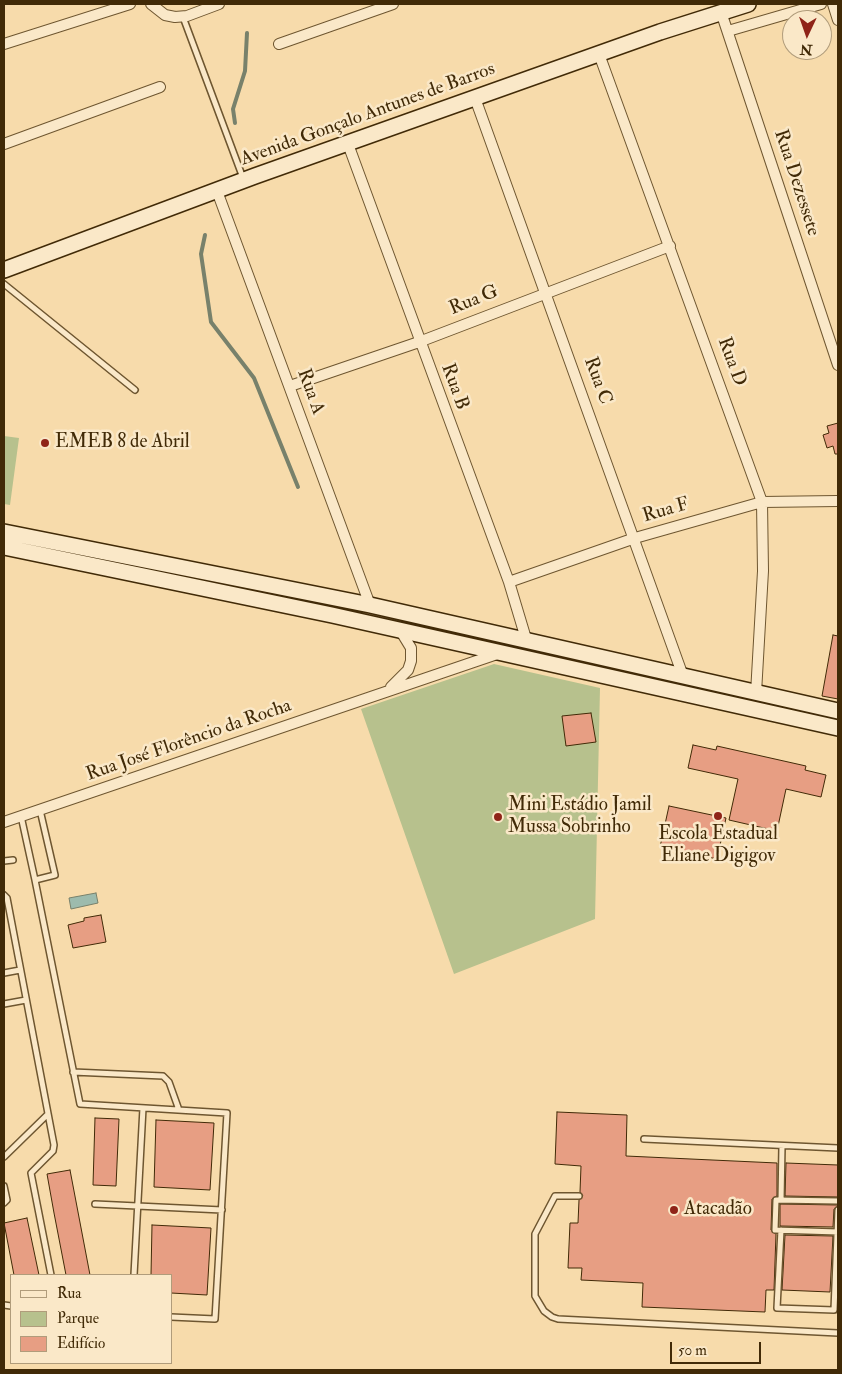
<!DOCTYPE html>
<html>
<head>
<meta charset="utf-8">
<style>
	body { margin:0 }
	#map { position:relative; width:842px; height:1374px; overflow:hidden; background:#f7dbab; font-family:"IM FELL Double Pica",serif }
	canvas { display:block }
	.frame { position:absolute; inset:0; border:5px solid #412a07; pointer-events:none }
	.legend { position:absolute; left:10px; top:1274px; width:162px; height:90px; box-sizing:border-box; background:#fae8c8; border:1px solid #b09c7b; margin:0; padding:6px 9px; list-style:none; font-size:15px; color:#412a07 }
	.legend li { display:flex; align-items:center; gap:10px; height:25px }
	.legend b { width:25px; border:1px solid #b09c7b }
	.north { position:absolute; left:782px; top:10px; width:50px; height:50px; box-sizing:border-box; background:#fae8c8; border:1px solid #b09c7b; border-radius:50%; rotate:183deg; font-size:14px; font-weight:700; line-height:20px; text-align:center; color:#412a07 }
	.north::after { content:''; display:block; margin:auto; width:18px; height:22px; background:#8f2418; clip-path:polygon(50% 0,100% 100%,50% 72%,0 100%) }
	.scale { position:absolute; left:670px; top:1342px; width:91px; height:22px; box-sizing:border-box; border:2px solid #412a07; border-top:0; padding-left:6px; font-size:15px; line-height:18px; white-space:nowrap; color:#412a07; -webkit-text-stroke:4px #fae8c8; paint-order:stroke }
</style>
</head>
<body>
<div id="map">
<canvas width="842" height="1374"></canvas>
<div class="frame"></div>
<ul class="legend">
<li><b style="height:6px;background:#fae8c8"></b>Rua</li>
<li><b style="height:14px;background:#b7c18d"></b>Parque</li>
<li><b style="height:14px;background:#e79e83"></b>Edifício</li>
</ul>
<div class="north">N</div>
<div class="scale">50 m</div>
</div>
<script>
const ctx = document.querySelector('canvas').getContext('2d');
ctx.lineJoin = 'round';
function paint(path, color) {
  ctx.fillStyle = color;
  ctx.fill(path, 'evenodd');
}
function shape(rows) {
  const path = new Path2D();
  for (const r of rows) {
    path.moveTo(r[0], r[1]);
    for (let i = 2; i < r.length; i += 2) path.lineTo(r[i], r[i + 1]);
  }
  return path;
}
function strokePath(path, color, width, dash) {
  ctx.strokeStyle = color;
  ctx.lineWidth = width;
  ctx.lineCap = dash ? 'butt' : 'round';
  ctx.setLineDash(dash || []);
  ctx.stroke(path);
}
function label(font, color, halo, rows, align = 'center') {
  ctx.font = font + ' "IM FELL Double Pica",serif';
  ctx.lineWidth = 5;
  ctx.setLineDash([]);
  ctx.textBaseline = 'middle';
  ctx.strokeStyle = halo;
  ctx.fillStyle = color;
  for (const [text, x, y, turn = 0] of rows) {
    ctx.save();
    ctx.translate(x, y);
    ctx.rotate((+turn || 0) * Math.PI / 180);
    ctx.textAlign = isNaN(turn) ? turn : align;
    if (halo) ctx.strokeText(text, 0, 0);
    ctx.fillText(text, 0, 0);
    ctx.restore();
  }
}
paint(shape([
	[4,436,19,438,10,505,4,504],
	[494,664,600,688,595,919,454,974,361,709]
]), '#b7c18d');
const water = shape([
	[96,893,98,903,71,909,69,898,96,893]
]);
paint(water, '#9dbbad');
strokePath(water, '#78816b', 1);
strokePath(shape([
	[235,123,233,109,245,71,247,33],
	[205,235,201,254,211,322,254,378,298,487]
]), '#78816b', 4);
const building = shape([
	[838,423,838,454,835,454,833,446,827,448,823,435,829,433,827,426,838,423],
	[833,635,838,636,838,699,822,696,833,635],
	[591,713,596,742,566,746,562,716,591,713],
	[693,745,716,750,717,746,806,766,805,770,826,775,821,797,786,789,777,831,729,820,738,779,688,768,693,745],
	[669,806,726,818,717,859,660,847,669,806],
	[101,915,106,942,73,948,68,925,84,921,84,918,101,915],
	[557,1112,627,1115,626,1156,777,1163,777,1196,772,1199,771,1230,776,1234,774,1290,766,1290,765,1312,642,1307,643,1283,581,1280,582,1268,568,1268,570,1223,578,1223,579,1200,583,1196,580,1192,581,1166,555,1164,557,1112],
	[95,1118,119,1119,116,1186,93,1185,95,1118],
	[156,1120,214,1123,210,1190,154,1187,156,1120],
	[786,1163,838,1165,838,1197,785,1196,786,1163],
	[70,1170,90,1275,66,1275,54,1213,47,1174,70,1170],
	[780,1204,838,1205,838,1206,834,1209,833,1227,780,1226,780,1204],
	[27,1218,39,1275,14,1275,4,1223,27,1218],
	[152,1225,211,1228,207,1295,171,1293,171,1275,151,1275,152,1225],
	[785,1235,833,1236,830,1292,782,1290,785,1235]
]);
paint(building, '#e79e83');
strokePath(building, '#412a07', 1);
const lane = shape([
	[183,17,243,178],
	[4,284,135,390],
	[21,816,35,880,55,875,40,810],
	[4,861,13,860],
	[35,880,80,1104,227,1113,215,1319,171,1317],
	[4,895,7,898,54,1145,53,1151,31,1173,51,1275],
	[4,973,20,970],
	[4,1004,26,1000],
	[73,1072,163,1076,169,1082,179,1110],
	[644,1139,838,1148],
	[4,1157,48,1114],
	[4,1186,7,1200,4,1203],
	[579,1196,555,1196,535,1234,535,1296,544,1311,552,1317,558,1319,838,1333],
	[781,1200,782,1146],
	[838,1201,776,1200,775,1230,838,1232],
	[95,1204,222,1210],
	[781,1230,777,1308,834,1310,838,1210],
	[134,1275,143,1108],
	[4,1305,11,1306]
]);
const street = shape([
	[151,4,165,15,175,17,187,16,219,4],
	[833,4,838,20],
	[721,12,838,365],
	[728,31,821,4],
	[4,44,130,4],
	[279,44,393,4],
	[599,54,762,502,763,571,756,693],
	[475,98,683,676],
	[4,144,160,87],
	[348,144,509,582,527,642],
	[217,191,370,605],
	[290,386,419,342,670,246],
	[509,582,635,538,762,502,838,501],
	[391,687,408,670,411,661,411,648,400,630],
	[4,822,500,653]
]);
const secondary = shape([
	[4,270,255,176,660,32,748,4],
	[4,532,370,605,838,711],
	[4,547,332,615,838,728]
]);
strokePath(lane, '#6e5630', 8);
strokePath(street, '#6e5630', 12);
strokePath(secondary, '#412a07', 18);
strokePath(lane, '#fae8c8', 5);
strokePath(street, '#fae8c8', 10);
strokePath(secondary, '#fae8c8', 15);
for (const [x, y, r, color] of [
	[45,443,5,"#8f2418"],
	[718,816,5,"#8f2418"],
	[498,817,5,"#8f2418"],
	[674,1210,5,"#8f2418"]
]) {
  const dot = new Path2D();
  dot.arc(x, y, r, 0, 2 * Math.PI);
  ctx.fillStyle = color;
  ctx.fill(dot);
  strokePath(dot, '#fae8c8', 2);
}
label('19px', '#412a07', '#fae8c8', [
	["Avenida Gonçalo Antunes de Barros",368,115,-20],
	["Rua Dezessete",796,183,72],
	["Rua G",474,301,-22],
	["Rua D",731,362,70],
	["Rua C",597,381,70],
	["Rua B",454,387,70],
	["Rua A",310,392,70],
	["Rua F",666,511,-16],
	["Rua José Florêncio da Rocha",189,741,-19]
]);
label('19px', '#412a07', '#fae8c8', [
	["EMEB 8 de Abril",55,443],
	["Mini Estádio Jamil",508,806],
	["Mussa Sobrinho",508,828],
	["Escola Estadual",718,835,"center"],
	["Eliane Digigov",718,857,"center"],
	["Atacadão",684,1210]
], 'left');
</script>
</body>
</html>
